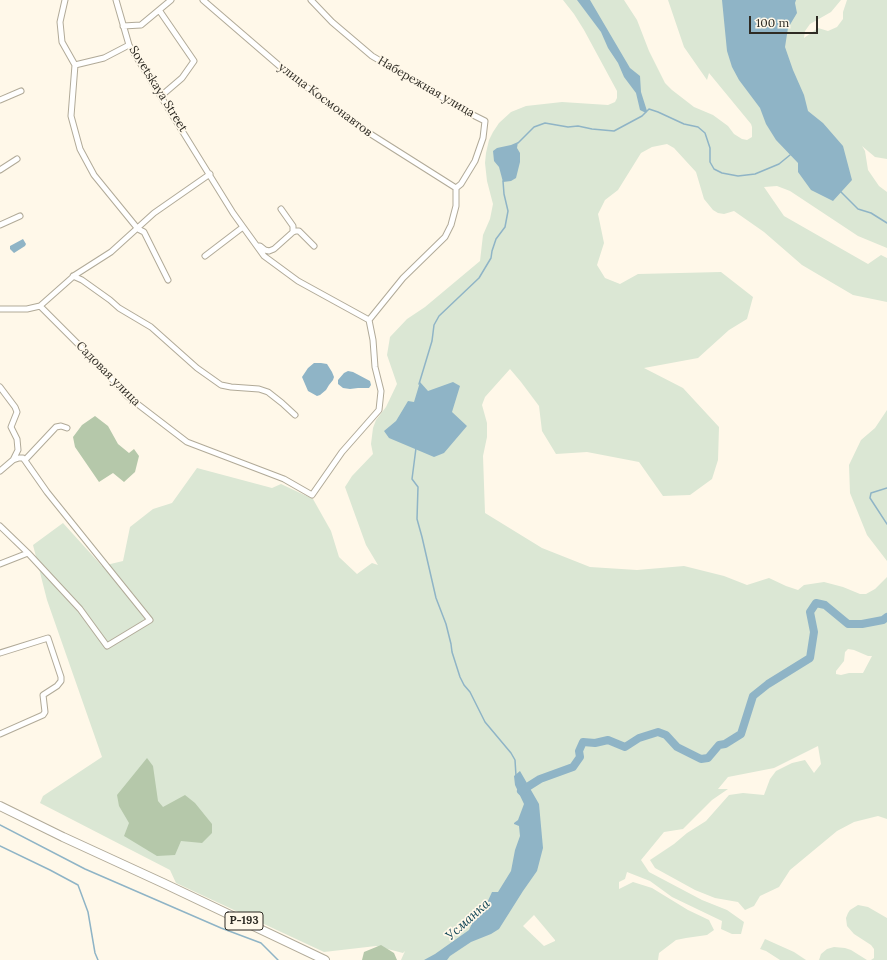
<!DOCTYPE html>
<html>
<head>
<meta charset="utf-8">
<style>
	body { margin:0 }
	#map { position:relative; width:887px; height:960px; overflow:hidden; background:#fff8e9; font-family:Lora,serif }
	canvas { display:block }
	.scale { position:absolute; left:749px; top:16px; width:69px; height:18px; box-sizing:border-box; border:2px solid #2e2b24; border-top:0; padding-left:5px; font-size:12px; line-height:14px; white-space:nowrap; color:#2e2b24; -webkit-text-stroke:3px #fff8e9; paint-order:stroke }
</style>
</head>
<body>
<div id="map">
<canvas width="887" height="960"></canvas>
<div class="scale">100 m</div>
</div>
<script>
const ctx = document.querySelector('canvas').getContext('2d');
ctx.lineJoin = 'round';
function paint(path, color) {
  ctx.fillStyle = color;
  ctx.fill(path, 'evenodd');
}
function shape(rows) {
  const path = new Path2D();
  for (const r of rows) {
    path.moveTo(r[0], r[1]);
    for (let i = 2; i < r.length; i += 2) path.lineTo(r[i], r[i + 1]);
  }
  return path;
}
function strokePath(path, color, width, dash) {
  ctx.strokeStyle = color;
  ctx.lineWidth = width;
  ctx.lineCap = dash ? 'butt' : 'round';
  ctx.setLineDash(dash || []);
  ctx.stroke(path);
}
function label(font, color, halo, rows, align = 'center') {
  ctx.font = font + ' Lora,serif';
  ctx.lineWidth = 3.5;
  ctx.setLineDash([]);
  ctx.textBaseline = 'middle';
  ctx.strokeStyle = halo;
  ctx.fillStyle = color;
  for (const [text, x, y, turn = 0] of rows) {
    ctx.save();
    ctx.translate(x, y);
    ctx.rotate((+turn || 0) * Math.PI / 180);
    ctx.textAlign = isNaN(turn) ? turn : align;
    if (halo) ctx.strokeText(text, 0, 0);
    ctx.fillText(text, 0, 0);
    ctx.restore();
  }
}
paint(shape([
	[563,0,624,0,637,20,649,51,665,83,672,90,694,107,713,115,728,126,734,134,742,139,747,140,752,137,752,127,751,124,709,73,707,80,684,47,668,0,841,0,831,12,810,24,805,31,804,38,818,28,828,31,837,27,843,19,843,12,847,0,887,0,887,159,875,157,862,146,865,151,868,170,879,186,887,192,887,248,858,236,790,191,777,186,764,187,784,216,868,264,881,255,887,258,887,302,853,295,802,265,764,232,734,211,724,214,718,213,713,210,704,199,696,172,674,148,667,144,652,147,641,153,618,190,605,200,598,214,604,243,597,265,605,278,620,284,638,274,721,272,753,297,747,319,729,330,698,358,644,368,683,388,719,427,718,460,712,479,690,495,663,496,639,462,587,452,556,454,542,431,539,406,521,382,510,369,485,397,482,405,487,423,487,437,483,456,485,513,542,548,590,567,637,570,684,566,724,576,747,585,769,578,786,586,798,590,804,585,824,582,843,587,860,594,866,594,875,589,887,577,887,819,878,816,854,822,837,831,790,870,779,887,760,896,754,906,745,910,738,902,715,898,695,890,655,868,650,860,674,844,687,833,706,821,729,795,743,793,764,795,770,779,776,771,792,763,805,760,814,773,821,764,818,746,774,768,728,777,718,789,728,789,712,800,683,829,664,832,641,860,649,872,702,900,727,910,744,922,741,934,732,934,721,929,722,921,672,897,650,881,627,872,625,879,619,882,619,889,633,882,652,888,688,910,709,920,714,930,707,935,686,938,676,940,659,953,658,960,401,960,405,951,403,953,376,946,324,952,176,883,170,870,40,803,43,796,102,757,47,600,33,545,63,523,102,566,123,561,130,527,153,509,172,503,197,468,272,488,281,484,313,499,331,531,339,557,357,574,372,563,378,565,366,545,345,487,352,476,373,454,371,444,373,428,376,420,386,407,397,384,387,355,390,337,407,319,425,307,480,261,483,235,490,219,493,204,487,181,485,163,486,153,489,140,493,132,499,123,511,112,526,106,562,102,608,105,615,102,617,98,617,91,584,30,574,14],
	[848,649,854,650,868,656,872,656,863,673,849,673,841,675,836,674,836,671,844,661,845,652],
	[534,915,555,940,555,941,544,946,523,926],
	[887,410,887,561,867,535,850,493,849,465,861,440,875,428],
	[858,905,868,907,887,918,887,960,871,960,874,958,874,949,871,945,854,934,847,926,846,918,848,913,850,910],
	[765,939,794,952,806,960,780,960,766,951,760,949],
	[834,947,845,948,851,950,867,960,819,960,821,954,827,949]
]), '#dbe7d4');
paint(shape([
	[95,416,108,426,118,444,129,453,134,449,139,456,135,472,124,482,113,473,99,482,75,447,73,437,82,425],
	[147,758,153,766,158,801,163,807,185,795,195,803,212,824,212,833,202,843,181,841,175,855,157,856,124,836,129,823,119,806,117,795],
	[381,945,394,953,397,960,410,960,362,960,364,952]
]), '#b5c8aa');
paint(shape([
	[577,0,590,0,630,68,640,76,641,92,647,111,646,113,640,110,636,93,624,77,618,63,608,48,601,32],
	[722,0,796,0,795,3,797,13,788,28,785,47,793,70,804,95,808,111,823,123,843,146,852,180,833,201,811,190,798,172,798,163,776,140,766,124,760,108,739,80,732,67,727,51],
	[518,142,517,148,520,153,520,162,516,178,511,181,503,182,499,167,494,161,493,151,497,148,511,145],
	[23,239,26,244,25,246,14,253,10,249,10,246],
	[314,363,321,363,327,364,332,372,334,377,333,380,329,385,326,390,320,395,317,396,308,391,302,377,308,368],
	[348,371,353,372,370,381,371,385,369,388,358,388,350,389,343,388,338,384,338,380,344,373],
	[420,382,428,391,453,382,460,386,452,412,467,426,444,453,434,457,389,438,384,431,396,421,408,401,414,402],
	[520,771,539,804,543,848,537,871,523,891,499,929,491,934,471,942,450,956,447,960,424,960,435,954,469,930,479,908,486,905,492,892,498,892,511,871,515,850,520,836,519,826,514,824,514,823,518,820,524,804,515,785,514,776]
]), '#8fb4c6');
strokePath(shape([
	[518,143,534,127,545,123,568,127,578,126,592,129,614,131,642,116,649,109,658,112,684,124,698,127,705,133,710,148,710,162,714,169,722,173,738,176,755,174,779,164,790,155],
	[840,191,858,209,871,213,887,223],
	[419,384,432,341,434,325,439,316,479,278,491,258,492,251,496,239,505,227,508,211,504,194,503,181],
	[416,448,412,479,418,487,417,519,422,537,436,598,446,624,451,644,452,652,460,677,464,685,470,692,485,722,511,753,515,760,516,776],
	[887,488,871,493,870,498,887,524],
	[0,825,85,869,221,928,261,943,278,960],
	[0,846,50,870,78,885,88,912,95,953,98,960]
]), '#8fb4c6', 1.5);
strokePath(shape([
	[522,792,521,791,540,779,573,767,580,757,579,751,583,742,595,743,608,740,625,747,639,738,658,732,666,735,677,747,701,759,708,758,719,745,725,744,741,734,753,696,768,684,810,658,814,632,810,612,816,603,825,605,848,624,862,624,883,620,887,617]
]), '#8fb4c6', 8);
const minor = shape([
	[65,0,60,22,62,42,75,65],
	[116,0,129,45,233,213,264,256,298,281,369,320],
	[203,0,290,75,369,133,456,188],
	[311,0,332,22,372,56,469,113,485,121,483,138,475,161,461,184,456,188],
	[159,10,194,61,182,78,161,96],
	[123,26,141,25,171,0],
	[129,45,104,58,75,65,71,116,80,149,94,175,138,229,144,232,168,280],
	[0,100,21,91],
	[0,170,17,159],
	[281,209,293,226,293,232],
	[0,225,20,216],
	[258,246,260,246,265,250,269,251,274,249,293,232,296,231,299,231,314,246],
	[205,256,243,227],
	[73,276,82,280,110,300,119,308,151,327,197,368,221,385,231,387,259,389,268,392,282,403,295,415],
	[40,306,101,367,127,396,187,442,284,479,312,495,342,452,379,410,381,391,375,367,373,340,369,320],
	[0,309,27,309,40,306,75,275,111,252,154,213,210,174],
	[369,320,403,278,445,237,451,225,456,206,456,188],
	[0,387,15,407,17,412,11,427,17,439,18,450,13,460,0,471],
	[25,460,56,427,61,426,67,428],
	[0,526,28,553,80,609,107,646,150,620,47,492,26,462,23,458,19,458,13,460],
	[0,564,28,553],
	[0,653,48,638,61,677,61,681,57,686,43,695,45,712,43,715,0,734]
]);
const trunk = shape([
	[0,806,63,837,163,883,325,960]
]);
strokePath(minor, '#b1aa98', 7);
strokePath(trunk, '#b1aa98', 10);
strokePath(minor, '#fff', 5);
strokePath(trunk, '#fff', 8);
for (const [x, y, w] of [
	[244,921,38]
]) {
  const box = new Path2D();
  box.roundRect(x - w / 2, y - 9, w, 18, 3);
  ctx.fillStyle = '#fff8e9';
  ctx.fill(box);
  strokePath(box, '#2e2b24', 1);
}
label('bold 11px', '#2e2b24', null, [
	["Р-193",244,921]
]);
label('12px', '#2e2b24', '#fff8e9', [
	["Набережная улица",426,87,30],
	["Sovetskaya Street",158,89,58],
	["улица Космонавтов",325,100,37],
	["Садовая улица",108,374,45]
]);
label('italic 13px', '#053c4f', '#fff8e9', [
	["Усманка",468,920,-42]
]);
</script>
</body>
</html>
